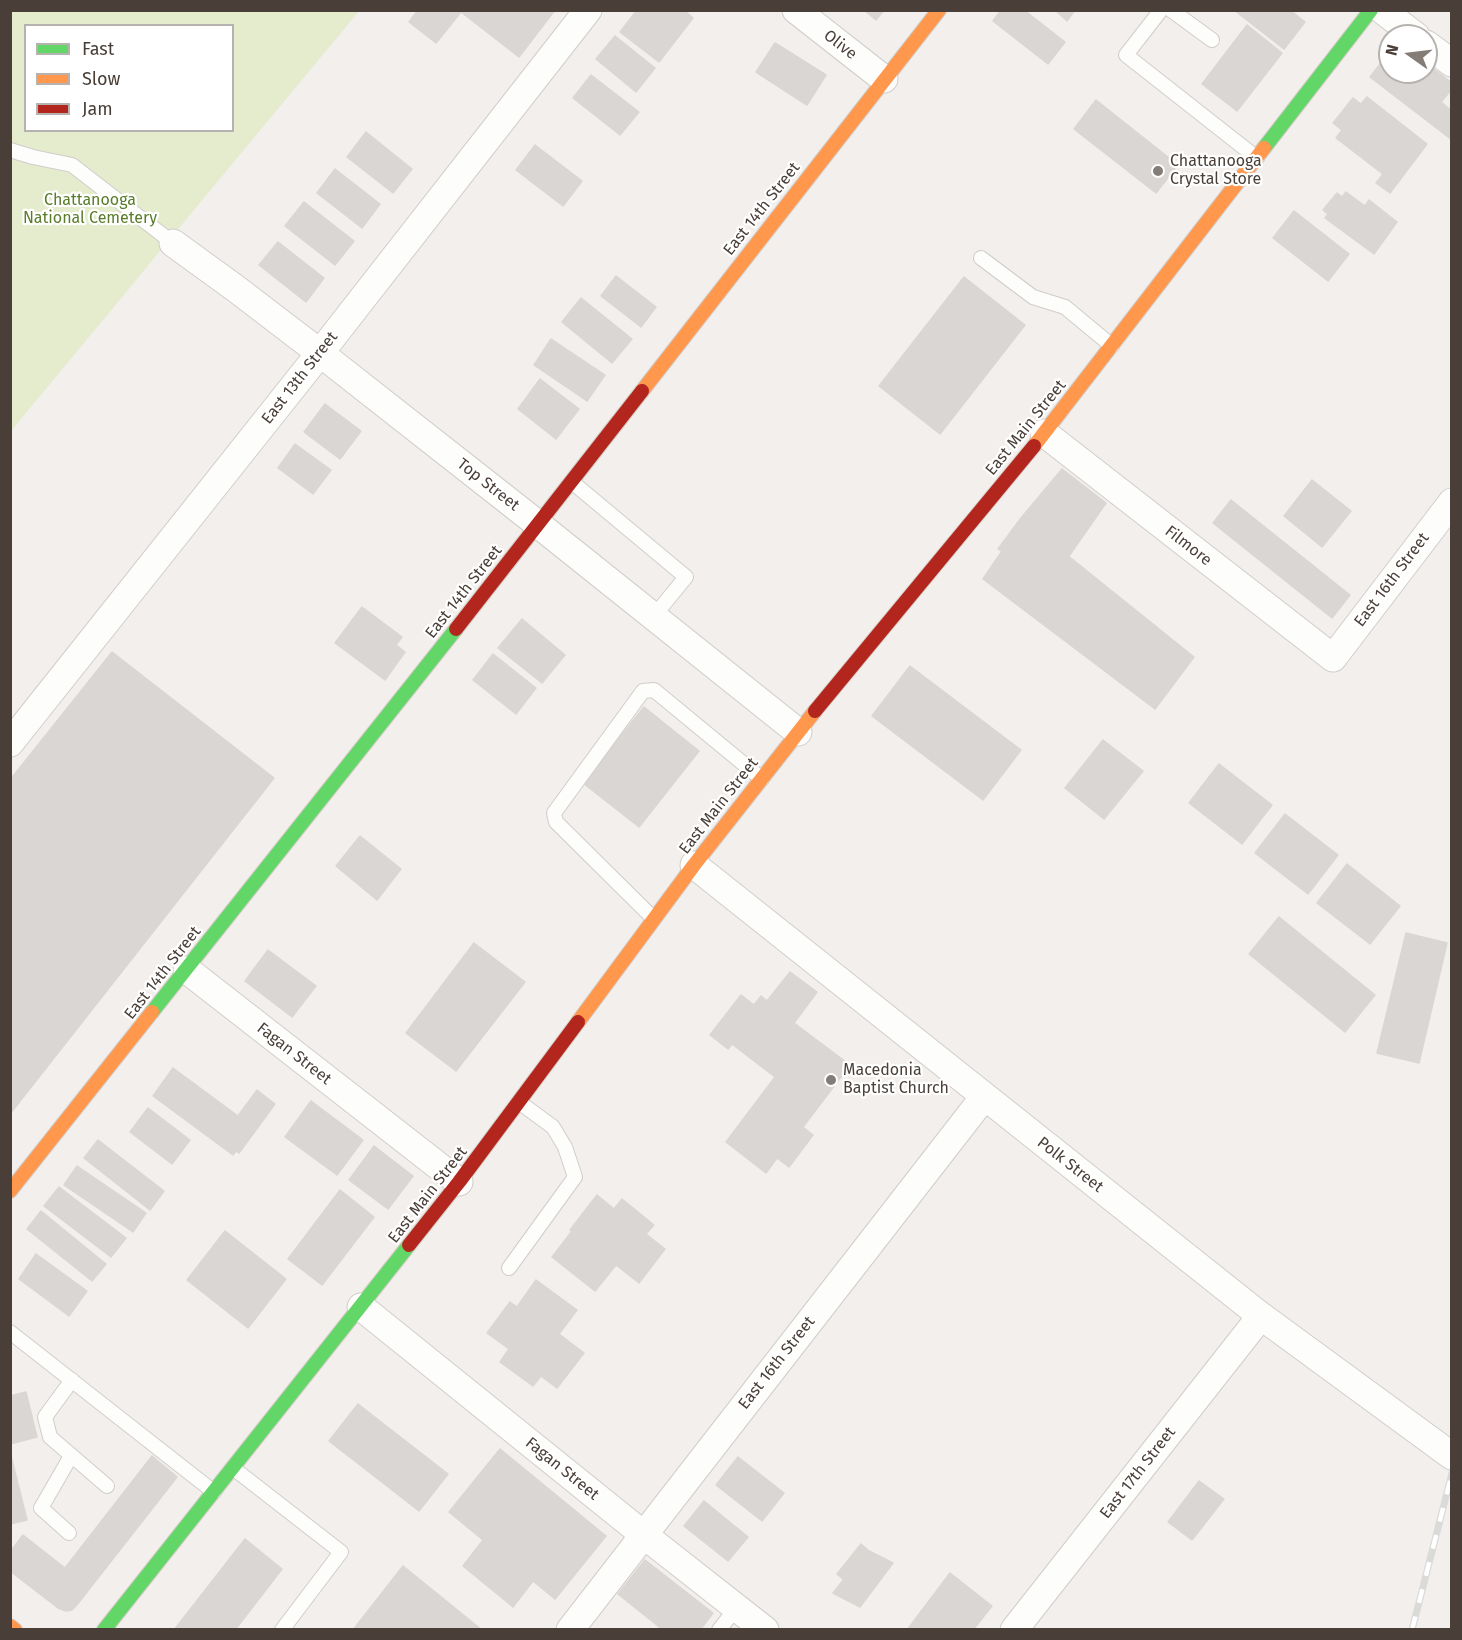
<!DOCTYPE html>
<html>
<head>
<meta charset="utf-8">
<style>
	body { margin:0 }
	#map { position:relative; width:1462px; height:1640px; overflow:hidden; background:#f2efed; font-family:"Fira Sans",sans-serif }
	canvas { display:block }
	.frame { position:absolute; inset:0; border:12px solid #493f38; pointer-events:none }
	.legend { position:absolute; left:24px; top:24px; width:210px; height:108px; box-sizing:border-box; background:#fff; border:2px solid #b6b2af; margin:0; padding:8px 10px; list-style:none; font-size:18px; color:#493f38 }
	.legend li { display:flex; align-items:center; gap:12px; height:30px }
	.legend b { width:30px; border:2px solid #b6b2af }
	.north { position:absolute; left:1378px; top:24px; width:60px; height:60px; box-sizing:border-box; background:#fff; border:2px solid #b6b2af; border-radius:50%; rotate:284deg; font-size:16px; font-weight:700; line-height:24px; text-align:center; color:#493f38 }
	.north::after { content:''; display:block; margin:auto; width:21px; height:27px; background:#847d77; clip-path:polygon(50% 0,100% 100%,50% 72%,0 100%) }
</style>
</head>
<body>
<div id="map">
<canvas width="1462" height="1640"></canvas>
<div class="frame"></div>
<ul class="legend">
<li><b style="height:8px;background:#63d668"></b>Fast</li>
<li><b style="height:8px;background:#ff974d"></b>Slow</li>
<li><b style="height:8px;background:#b3261e"></b>Jam</li>
</ul>
<div class="north">N</div>
</div>
<script>
const ctx = document.querySelector('canvas').getContext('2d');
ctx.lineJoin = 'round';
function paint(path, color) {
  ctx.fillStyle = color;
  ctx.fill(path, 'evenodd');
}
function shape(rows) {
  const path = new Path2D();
  for (const r of rows) {
    path.moveTo(r[0], r[1]);
    for (let i = 2; i < r.length; i += 2) path.lineTo(r[i], r[i + 1]);
  }
  return path;
}
function strokePath(path, color, width, dash) {
  ctx.strokeStyle = color;
  ctx.lineWidth = width;
  ctx.lineCap = dash ? 'butt' : 'round';
  ctx.setLineDash(dash || []);
  ctx.stroke(path);
}
function label(font, color, halo, rows, align = 'center') {
  ctx.font = font + ' "Fira Sans",sans-serif';
  ctx.lineWidth = 4.5;
  ctx.setLineDash([]);
  ctx.textBaseline = 'middle';
  ctx.strokeStyle = halo;
  ctx.fillStyle = color;
  for (const [text, x, y, turn = 0] of rows) {
    ctx.save();
    ctx.translate(x, y);
    ctx.rotate((+turn || 0) * Math.PI / 180);
    ctx.textAlign = isNaN(turn) ? turn : align;
    if (halo) ctx.strokeText(text, 0, 0);
    ctx.fillText(text, 0, 0);
    ctx.restore();
  }
}
paint(shape([
	[11,11,359,11,11,431],
	[26,26,232,26,232,130,26,130]
]), '#e5eccd');
const building = shape([
	[418,10,555,10,519,57,461,12,436,43,409,22,418,10],
	[637,10,684,10,693,18,659,62,620,32,637,10],
	[864,10,884,10,876,20,864,10],
	[1001,10,1024,10,1065,42,1048,64,993,21,1001,10],
	[1055,10,1075,10,1067,21,1055,10],
	[1234,10,1290,10,1305,22,1284,49,1234,10],
	[1247,25,1282,53,1237,111,1202,84,1247,25],
	[615,36,655,68,636,92,596,59,615,36],
	[775,43,826,75,807,105,756,72,775,43],
	[1390,51,1390,72,1426,72,1426,63,1452,83,1452,89,1441,102,1452,111,1452,140,1370,77,1390,51],
	[591,75,639,112,620,135,573,98,591,75],
	[1367,97,1427,144,1390,193,1376,183,1383,174,1336,138,1342,130,1333,123,1353,98,1361,104,1367,97],
	[1096,100,1178,165,1156,193,1074,129,1096,100],
	[366,132,412,169,393,193,347,157,366,132],
	[535,145,582,181,563,206,516,170,535,145],
	[335,169,380,204,362,228,317,193,335,169],
	[1346,192,1365,206,1369,200,1397,222,1374,254,1325,218,1328,214,1323,210,1337,193,1342,197,1346,192],
	[304,202,354,241,335,265,285,226,304,202],
	[1294,211,1349,254,1328,281,1273,238,1294,211],
	[278,242,324,278,306,302,259,265,278,242],
	[616,276,656,307,641,327,601,296,616,276],
	[964,277,1025,325,940,434,879,386,964,277],
	[581,298,632,339,612,363,562,322,581,298],
	[551,339,605,375,587,401,534,365,551,339],
	[540,379,579,409,556,439,518,409,540,379],
	[325,404,361,431,340,459,304,432,325,404],
	[295,444,331,470,313,494,278,468,295,444],
	[1062,469,1106,503,1069,556,1021,518,1062,469],
	[1312,480,1351,511,1322,547,1284,516,1312,480],
	[1231,500,1350,595,1332,618,1213,523,1231,500],
	[1021,518,1194,657,1155,709,983,579,1002,551,998,549,1021,518],
	[362,607,402,637,396,645,405,652,385,680,335,643,362,607],
	[522,619,565,655,542,683,498,648,522,619],
	[112,652,274,778,10,1114,10,780,112,652],
	[493,654,536,688,516,714,473,680,493,654],
	[910,666,1021,750,983,800,872,716,910,666],
	[644,707,699,751,639,827,583,783,644,707],
	[1103,740,1143,771,1104,819,1065,788,1103,740],
	[1219,764,1272,805,1242,844,1189,803,1219,764],
	[1285,814,1338,855,1308,894,1255,853,1285,814],
	[360,836,401,869,377,900,336,866,360,836],
	[1347,864,1400,906,1370,944,1317,903,1347,864],
	[1279,917,1375,995,1345,1032,1249,954,1279,917],
	[1406,933,1447,943,1419,1063,1377,1053,1406,933],
	[474,943,525,982,456,1071,406,1033,474,943],
	[268,950,316,986,292,1017,245,981,268,950],
	[790,972,817,992,794,1023,850,1065,803,1127,813,1135,789,1167,777,1158,766,1173,726,1142,775,1077,732,1044,728,1049,710,1035,741,995,754,1005,761,996,767,1001,790,972],
	[173,1068,238,1116,257,1090,275,1104,239,1153,236,1151,233,1155,153,1096,173,1068],
	[311,1101,363,1140,337,1175,285,1137,311,1101],
	[148,1108,190,1140,172,1164,130,1132,148,1108],
	[98,1140,164,1191,150,1210,84,1158,98,1140],
	[374,1146,413,1176,388,1209,349,1180,374,1146],
	[77,1166,146,1213,133,1232,64,1185,77,1166],
	[59,1187,126,1238,111,1257,44,1206,59,1187],
	[340,1190,374,1217,322,1285,288,1259,340,1190],
	[597,1195,614,1209,622,1199,654,1225,646,1234,665,1249,639,1283,616,1265,595,1291,552,1257,572,1231,570,1230,597,1195],
	[41,1211,106,1264,92,1281,27,1229,41,1211],
	[225,1231,286,1279,248,1328,187,1280,225,1231],
	[36,1254,87,1291,69,1316,19,1279,36,1254],
	[536,1280,577,1310,559,1334,584,1353,557,1388,541,1376,533,1386,500,1362,509,1349,487,1333,510,1302,517,1307,536,1280],
	[26,1392,37,1437,10,1444,10,1396,26,1392],
	[358,1404,448,1474,419,1511,329,1441,358,1404],
	[500,1449,606,1536,555,1599,533,1581,513,1607,463,1566,483,1540,449,1512,500,1449],
	[10,1452,27,1520,10,1524,10,1452],
	[152,1456,177,1477,76,1606,72,1610,66,1611,58,1608,10,1571,10,1552,23,1535,65,1568,152,1456],
	[738,1457,784,1493,762,1521,716,1485,738,1457],
	[1199,1481,1224,1499,1192,1540,1168,1522,1199,1481],
	[704,1501,748,1537,728,1561,684,1526,704,1501],
	[245,1539,282,1569,235,1630,174,1630,245,1539],
	[861,1544,867,1549,843,1579,837,1574,861,1544],
	[867,1550,893,1563,860,1607,833,1593,867,1550],
	[645,1560,713,1613,700,1630,663,1630,618,1594,645,1560],
	[403,1566,482,1630,353,1630,403,1566],
	[950,1573,992,1606,973,1630,907,1630,950,1573]
]);
paint(building, '#dad6d4');
strokePath(building, '#dad6d2', 1.5);
const lane = shape([
	[1161,10,1126,55,1257,158],
	[1171,10,1212,40],
	[10,150,33,157,72,165,173,243],
	[981,258,1033,297,1065,307,1112,346],
	[572,482,686,577,654,616],
	[654,919,556,822,554,813,643,691,654,690,762,779],
	[509,1268,575,1177,565,1147,553,1127,519,1102],
	[10,1332,214,1492],
	[72,1380,45,1417,50,1437,107,1486],
	[233,1468,341,1552,282,1630],
	[69,1533,41,1508,71,1456],
	[719,1630,737,1607]
]);
const street = shape([
	[796,10,884,79],
	[1382,10,1416,36],
	[1426,44,1452,63],
	[173,243,235,288,320,353,539,525,798,732],
	[1044,433,1333,658,1452,502],
	[10,743,320,353,588,10],
	[694,865,1261,1316,1452,1456],
	[187,970,459,1182],
	[361,1307,644,1535,765,1630],
	[570,1630,984,1097],
	[1014,1630,1261,1316]
]);
const fast = shape([
	[1264,148,1371,10],
	[152,1012,456,629],
	[104,1630,409,1245]
]);
const slow = shape([
	[642,391,939,10],
	[1034,446,1264,148],
	[578,1022,694,865,815,711],
	[10,1191,152,1012],
	[10,1626,15,1630]
]);
const jam = shape([
	[456,629,642,391],
	[815,711,1034,446],
	[409,1245,459,1182,578,1022]
]);
strokePath(lane, '#d0cdca', 16);
strokePath(street, '#d0cdca', 29);
strokePath(fast, '#d3ccc5', 16);
strokePath(slow, '#d3ccc5', 16);
strokePath(jam, '#d3ccc5', 16);
strokePath(lane, '#fdfdfc', 14);
strokePath(street, '#fdfdfc', 27);
strokePath(fast, '#63d668', 14);
strokePath(slow, '#ff974d', 14);
strokePath(jam, '#b3261e', 14);
const rail = shape([
	[1412,1630,1452,1473]
]);
strokePath(rail, '#dadad9', 7);
strokePath(rail, '#fff', 4.5, [14]);
for (const [x, y, r, color] of [
	[1158,171,6,"#847d77"],
	[831,1080,6,"#847d77"]
]) {
  const dot = new Path2D();
  dot.arc(x, y, r, 0, 2 * Math.PI);
  ctx.fillStyle = color;
  ctx.fill(dot);
  strokePath(dot, '#fff', 2);
}
label('16px', '#493f38', '#fff', [
	["Olive",840,45,38],
	["East 14th Street",762,209,-52],
	["East 13th Street",300,378,-52],
	["East Main Street",1026,428,-51],
	["Top Street",488,485,38],
	["Filmore",1188,546,38],
	["East 16th Street",1392,580,-53],
	["East 14th Street",464,592,-52],
	["East Main Street",719,806,-52],
	["East 14th Street",163,973,-52],
	["Fagan Street",294,1054,38],
	["Polk Street",1070,1165,38],
	["East Main Street",428,1195,-52],
	["East 16th Street",777,1363,-52],
	["Fagan Street",562,1469,39],
	["East 17th Street",1138,1473,-52]
]);
label('16px', '#493f38', '#fff', [
	["Chattanooga",1170,162],
	["Crystal Store",1170,180],
	["Macedonia",843,1071],
	["Baptist Church",843,1089]
], 'left');
label('16px', '#597c2a', '#fff', [
	["Chattanooga",90,201],
	["National Cemetery",90,219]
]);
</script>
</body>
</html>
